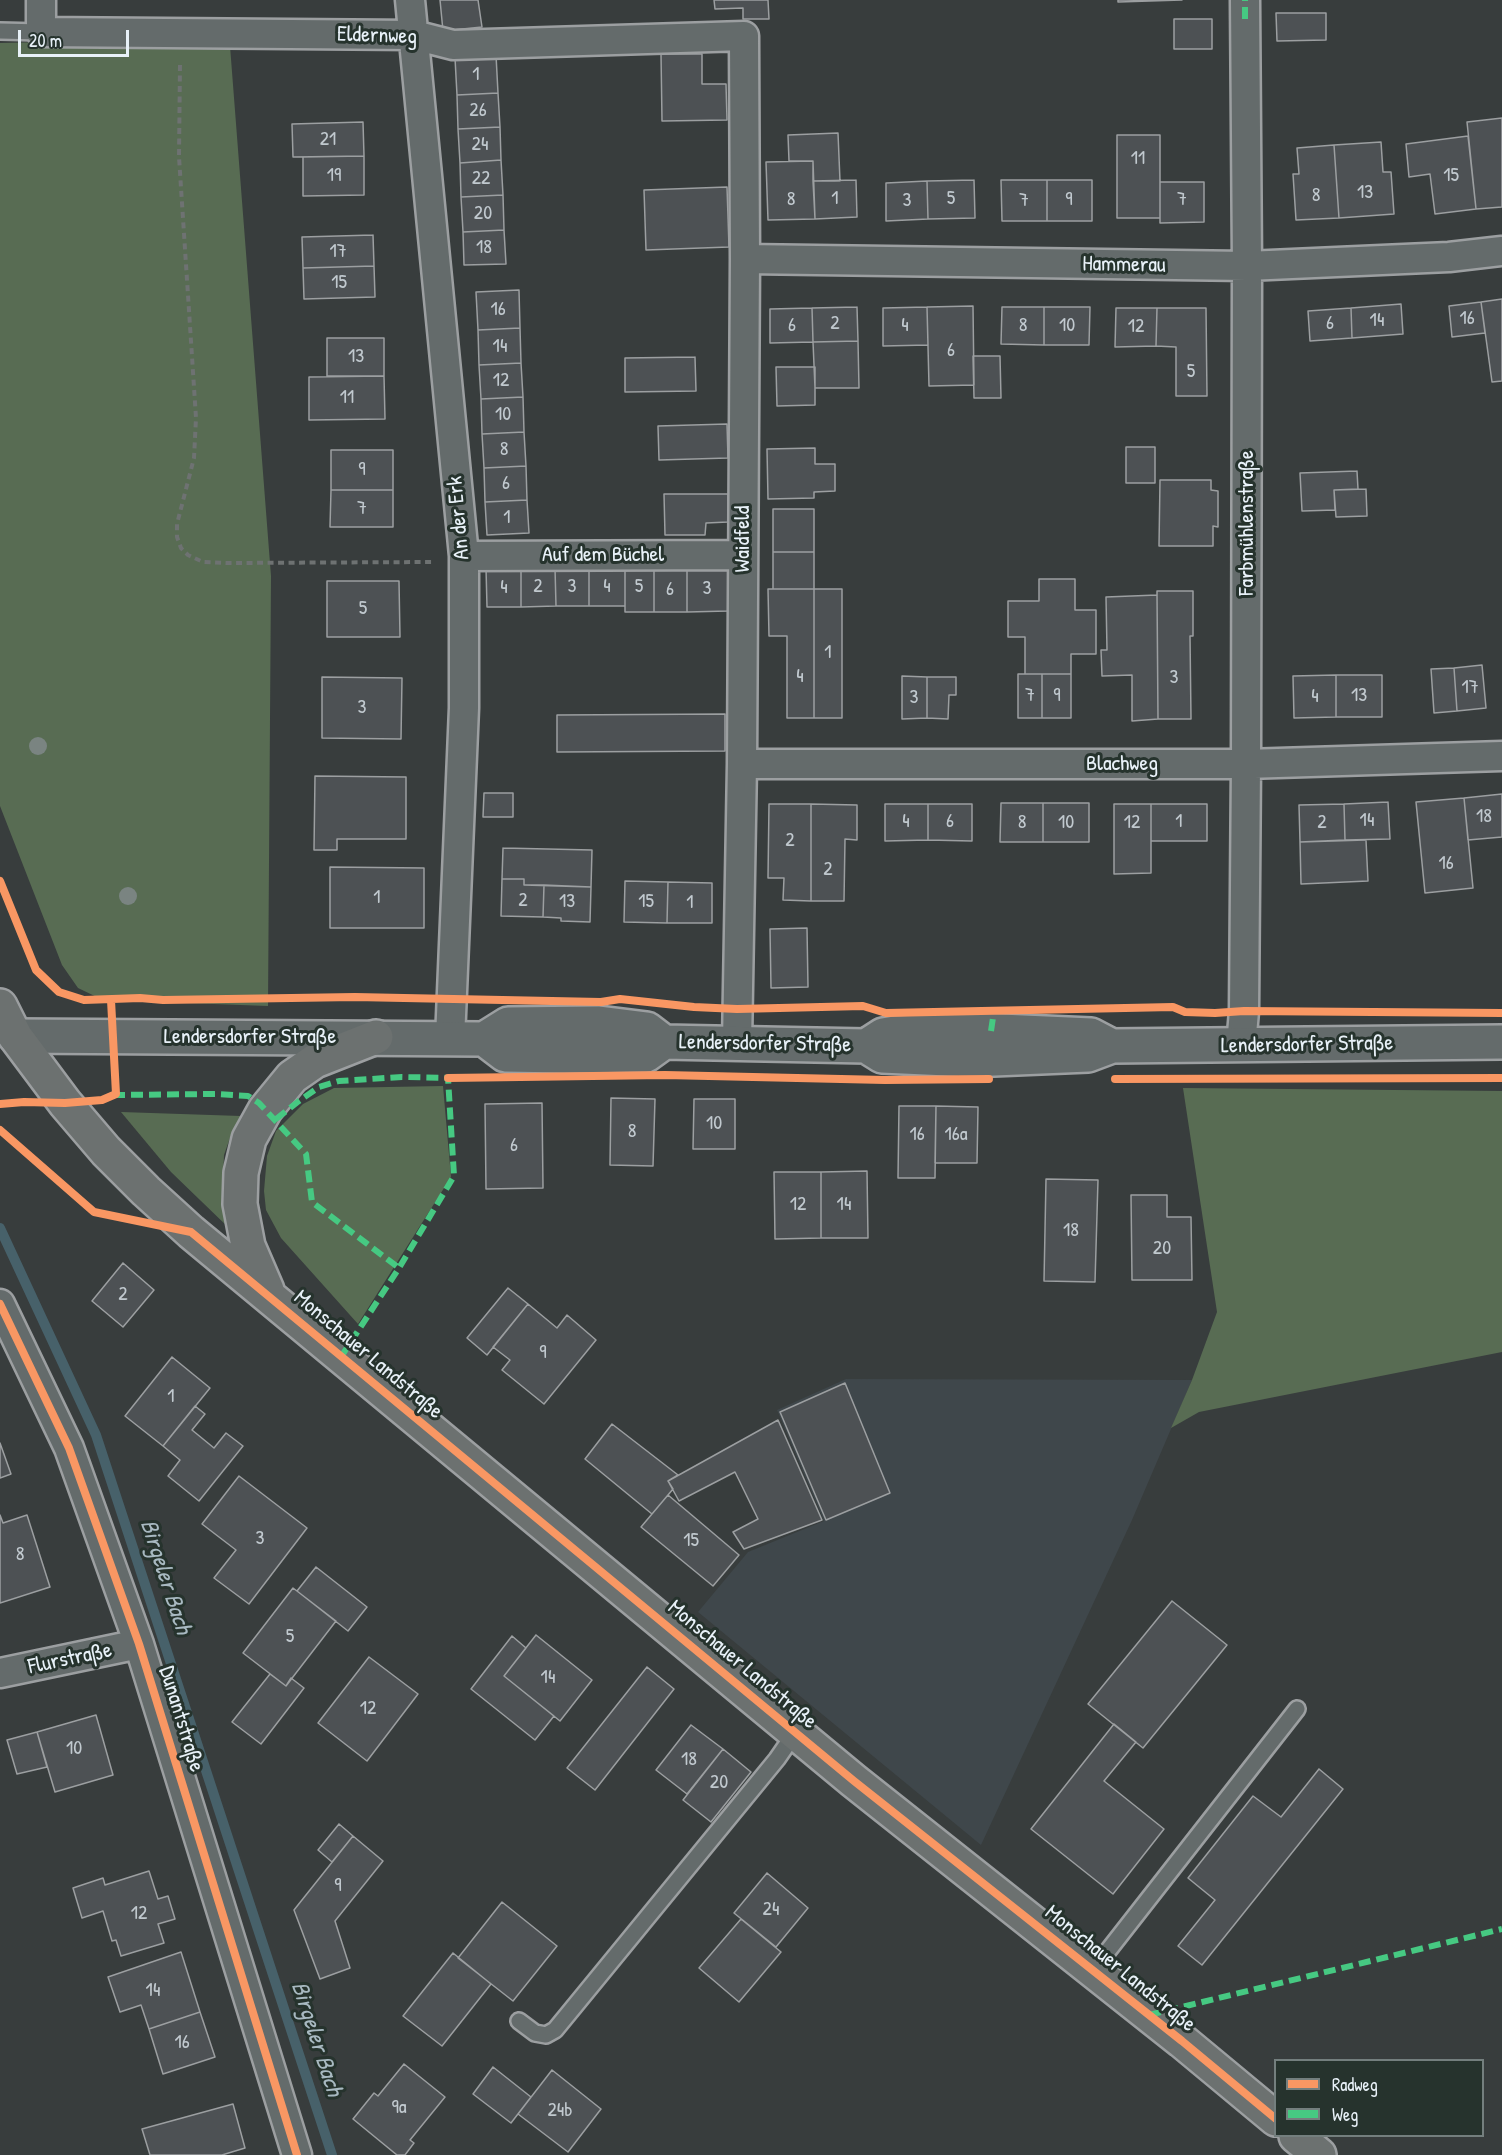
<!DOCTYPE html>
<html>
<head>
<meta charset="utf-8">
<style>
	body { margin:0 }
	#map { position:relative; width:1502px; height:2155px; overflow:hidden; background:#383d3d; font-family:"Patrick Hand",sans-serif }
	canvas { display:block }
	.legend { position:absolute; left:1274px; top:2059px; width:210px; height:78px; box-sizing:border-box; background:#26332d; border:2px solid #747f7e; margin:0; padding:8px 10px; list-style:none; font-size:18px; color:#e8f1f8 }
	.legend li { display:flex; align-items:center; gap:12px; height:30px }
	.legend b { width:30px; border:2px solid #747f7e }
	.scale { position:absolute; left:18px; top:30px; width:111px; height:27px; box-sizing:border-box; border:3px solid #e8f1f8; border-top:0; padding-left:8px; font-size:18px; line-height:21px; white-space:nowrap; color:#e8f1f8; -webkit-text-stroke:4px #26332d; paint-order:stroke }
</style>
</head>
<body>
<div id="map">
<canvas width="1502" height="2155"></canvas>
<ul class="legend">
<li><b style="height:8px;background:#f99763"></b>Radweg</li>
<li><b style="height:8px;background:#46c982"></b>Weg</li>
</ul>
<div class="scale">20 m</div>
</div>
<script>
const ctx = document.querySelector('canvas').getContext('2d');
ctx.lineJoin = 'round';
function paint(path, color) {
  ctx.fillStyle = color;
  ctx.fill(path, 'evenodd');
}
function shape(rows) {
  const path = new Path2D();
  for (const r of rows) {
    path.moveTo(r[0], r[1]);
    for (let i = 2; i < r.length; i += 2) path.lineTo(r[i], r[i + 1]);
  }
  return path;
}
function strokePath(path, color, width, dash) {
  ctx.strokeStyle = color;
  ctx.lineWidth = width;
  ctx.lineCap = dash ? 'butt' : 'round';
  ctx.setLineDash(dash || []);
  ctx.stroke(path);
}
function label(font, color, halo, rows, align = 'center') {
  ctx.font = font + ' "Patrick Hand",sans-serif';
  ctx.lineWidth = 6;
  ctx.setLineDash([]);
  ctx.textBaseline = 'middle';
  ctx.strokeStyle = halo;
  ctx.fillStyle = color;
  for (const [text, x, y, turn = 0] of rows) {
    ctx.save();
    ctx.translate(x, y);
    ctx.rotate((+turn || 0) * Math.PI / 180);
    ctx.textAlign = isNaN(turn) ? turn : align;
    if (halo) ctx.strokeText(text, 0, 0);
    ctx.fillText(text, 0, 0);
    ctx.restore();
  }
}
paint(shape([
	[846,1379,1192,1380,1132,1520,981,1845,698,1612,748,1552,824,1521,777,1410]
]), '#3f474b');
paint(shape([
	[48,42,230,46,271,576,268,1006,103,1000,78,988,62,965,0,806,0,43],
	[443,1086,451,1177,358,1324,281,1238,266,1210,264,1191,267,1156,276,1131,303,1104,334,1088],
	[1183,1088,1502,1091,1502,1352,1199,1412,1171,1428,1192,1380,1217,1312],
	[121,1112,241,1116,232,1132,224,1155,222,1199,230,1229,171,1172]
]), '#586c53');
strokePath(shape([
	[0,1228,96,1435,332,2155]
]), '#47616a', 10);
const building = shape([
	[440,0,478,0,482,27,443,31,440,0],
	[714,0,768,0,769,19,743,19,743,8,715,9,714,0],
	[1118,0,1182,0,1118,2,1118,0],
	[1276,13,1326,13,1326,40,1277,41,1276,13],
	[1174,19,1212,19,1212,49,1174,49,1174,19],
	[661,54,702,54,702,84,726,84,727,120,662,121,661,54],
	[496,55,498,93,457,95,455,58,496,55],
	[498,93,500,127,458,129,457,95,498,93],
	[1502,118,1502,207,1476,209,1467,122,1502,118],
	[363,122,364,156,293,157,292,124,363,122],
	[500,127,501,160,460,163,458,129,500,127],
	[838,133,840,181,813,181,813,161,789,161,788,135,838,133],
	[1117,135,1160,135,1160,218,1117,218,1117,135],
	[1468,136,1476,209,1435,214,1430,174,1409,177,1406,144,1468,136],
	[1381,142,1383,172,1391,172,1394,214,1339,218,1334,145,1381,142],
	[1334,145,1339,218,1296,220,1293,174,1299,174,1297,148,1334,145],
	[364,156,364,195,303,196,303,157,364,156],
	[501,160,503,195,461,197,460,163,501,160],
	[813,161,815,219,768,220,766,162,813,161],
	[856,180,857,217,815,219,813,181,856,180],
	[974,180,975,218,928,219,927,181,974,180],
	[1001,180,1047,180,1047,221,1002,221,1001,180],
	[1047,180,1092,180,1092,221,1047,221,1047,180],
	[927,181,928,219,886,221,886,183,927,181],
	[1160,182,1204,182,1204,222,1160,223,1160,182],
	[727,187,729,247,646,250,644,190,727,187],
	[503,195,504,230,463,232,461,197,503,195],
	[504,230,506,264,464,265,463,232,504,230],
	[373,235,374,266,303,268,302,237,373,235],
	[374,266,375,297,304,299,303,268,374,266],
	[519,290,520,328,478,330,476,292,519,290],
	[1502,299,1502,381,1492,382,1481,302,1502,299],
	[1481,302,1485,333,1452,337,1449,306,1481,302],
	[1401,304,1403,334,1352,338,1351,308,1401,304],
	[973,306,974,385,929,386,927,307,973,306],
	[857,307,858,341,813,342,812,308,857,307],
	[927,307,928,345,883,346,883,308,927,307],
	[1002,307,1044,307,1044,345,1001,344,1002,307],
	[1044,307,1090,307,1089,345,1044,345,1044,307],
	[812,308,813,342,770,343,770,309,812,308],
	[1116,308,1157,308,1156,346,1115,347,1116,308],
	[1157,308,1206,308,1207,396,1176,396,1176,347,1156,346,1157,308],
	[1351,308,1352,338,1310,341,1308,311,1351,308],
	[520,328,521,363,479,365,478,330,520,328],
	[327,338,384,338,384,376,327,376,327,338],
	[858,341,859,388,815,388,813,342,858,341],
	[973,356,1000,356,1001,398,974,398,973,356],
	[695,357,696,391,625,392,625,358,695,357],
	[521,363,523,397,481,399,479,365,521,363],
	[776,367,815,367,815,405,777,406,776,367],
	[384,376,385,419,309,420,309,377,384,376],
	[523,397,524,432,482,434,481,399,523,397],
	[727,424,728,458,659,460,658,426,727,424],
	[524,432,526,466,484,468,482,434,524,432],
	[1126,447,1155,447,1155,483,1126,483,1126,447],
	[815,448,815,464,835,464,835,491,814,492,814,498,768,499,767,449,815,448],
	[331,450,393,450,393,490,331,490,331,450],
	[526,466,527,500,485,502,484,468,526,466],
	[1357,471,1358,489,1334,490,1335,510,1302,511,1300,473,1357,471],
	[1160,480,1211,480,1211,490,1218,491,1218,527,1213,526,1213,546,1159,546,1160,480],
	[1366,489,1367,516,1336,517,1334,490,1366,489],
	[331,490,393,490,393,527,330,527,331,490],
	[664,494,728,494,728,522,706,523,705,535,665,535,664,494],
	[527,500,529,533,487,535,485,502,527,500],
	[773,509,814,509,814,552,773,552,773,509],
	[773,552,814,552,814,589,773,589,773,552],
	[728,566,728,611,687,612,687,567,728,566],
	[589,567,625,567,625,606,589,606,589,567],
	[589,567,589,606,556,606,555,568,589,567],
	[625,567,654,567,654,612,625,612,625,567],
	[654,567,687,567,687,612,654,612,654,567],
	[486,568,521,568,521,607,487,607,486,568],
	[521,568,555,568,556,606,521,607,521,568],
	[1039,579,1075,579,1075,610,1096,610,1096,654,1071,654,1071,674,1025,674,1025,637,1008,637,1008,601,1039,601,1039,579],
	[327,581,399,581,400,637,327,637,327,581],
	[768,589,814,589,814,718,787,718,787,636,769,636,768,589],
	[814,589,842,589,842,718,814,718,814,589],
	[1157,591,1193,591,1193,636,1190,636,1191,719,1158,719,1157,591],
	[1157,595,1158,719,1132,721,1132,675,1102,676,1101,650,1107,650,1106,597,1157,595],
	[1482,665,1486,708,1457,711,1454,668,1482,665],
	[1454,668,1457,711,1434,713,1431,669,1454,668],
	[1018,674,1042,674,1042,718,1018,718,1018,674],
	[1042,674,1071,674,1071,718,1042,718,1042,674],
	[1336,675,1382,675,1382,717,1336,717,1336,675],
	[1336,675,1336,717,1294,718,1293,676,1336,675],
	[902,676,927,677,927,718,902,719,902,676],
	[322,677,402,678,401,739,322,738,322,677],
	[927,677,956,677,956,695,949,695,948,719,927,718,927,677],
	[725,714,725,751,557,752,557,715,725,714],
	[315,776,406,777,406,839,337,839,337,850,314,850,315,776],
	[484,793,513,793,513,817,483,817,484,793],
	[1502,794,1502,837,1468,840,1464,798,1502,794],
	[1464,798,1473,888,1425,893,1416,802,1464,798],
	[1388,802,1390,839,1345,840,1344,804,1388,802],
	[1001,803,1043,803,1043,842,1000,842,1001,803],
	[1043,803,1089,803,1089,842,1043,842,1043,803],
	[769,804,811,804,811,901,783,900,784,878,768,878,769,804],
	[811,804,857,805,857,840,845,839,844,901,811,901,811,804],
	[885,804,928,804,928,840,885,841,885,804],
	[928,804,972,804,972,841,928,840,928,804],
	[1114,804,1151,804,1151,873,1114,874,1114,804],
	[1151,804,1207,804,1207,841,1151,841,1151,804],
	[1344,804,1345,840,1300,842,1299,805,1344,804],
	[1366,840,1368,881,1301,884,1300,842,1366,840],
	[503,848,592,850,591,887,524,885,524,879,502,879,503,848],
	[330,867,424,868,424,928,330,928,330,867],
	[502,879,524,879,524,885,544,885,543,917,501,916,502,879],
	[625,881,668,882,667,923,624,922,625,881],
	[668,882,712,883,712,923,667,923,668,882],
	[544,885,591,887,590,922,561,921,561,918,543,917,544,885],
	[807,928,808,987,771,988,770,929,807,928],
	[611,1098,655,1099,653,1166,610,1165,611,1098],
	[694,1099,735,1099,735,1149,693,1149,694,1099],
	[542,1103,543,1188,486,1189,485,1104,542,1103],
	[899,1106,936,1106,935,1178,898,1178,899,1106],
	[936,1106,978,1107,977,1163,935,1163,936,1106],
	[867,1171,868,1238,821,1238,821,1172,867,1171],
	[774,1172,821,1172,821,1238,775,1239,774,1172],
	[1046,1179,1098,1180,1095,1282,1044,1281,1046,1179],
	[1131,1195,1167,1195,1167,1217,1191,1217,1192,1280,1132,1280,1131,1195],
	[123,1263,154,1290,123,1327,92,1301,123,1263],
	[508,1288,528,1304,487,1355,467,1338,508,1288],
	[528,1304,557,1328,567,1315,596,1340,544,1404,502,1370,510,1360,493,1347,528,1304],
	[172,1357,210,1388,163,1446,125,1416,172,1357],
	[845,1383,890,1493,826,1520,780,1412,845,1383],
	[195,1406,205,1414,192,1430,214,1448,226,1433,243,1446,199,1501,168,1476,180,1460,163,1446,195,1406],
	[778,1420,822,1520,744,1549,733,1532,758,1519,735,1472,679,1501,668,1481,778,1420],
	[612,1424,678,1475,668,1481,673,1489,652,1514,585,1459,612,1424],
	[0,1443,11,1474,0,1478,0,1443],
	[239,1476,307,1528,249,1604,214,1578,236,1550,202,1524,239,1476],
	[668,1495,739,1555,713,1586,641,1527,668,1495],
	[0,1515,3,1523,27,1515,50,1587,0,1603,0,1515],
	[316,1567,367,1607,348,1631,297,1591,316,1567],
	[293,1588,336,1621,286,1686,243,1653,293,1588],
	[1172,1601,1227,1645,1143,1748,1088,1704,1172,1601],
	[536,1635,592,1680,560,1721,504,1676,536,1635],
	[512,1636,526,1648,504,1676,554,1716,535,1740,471,1689,512,1636],
	[369,1657,418,1694,367,1761,318,1723,369,1657],
	[647,1667,674,1689,595,1790,567,1768,647,1667],
	[270,1674,286,1686,291,1678,304,1688,261,1744,232,1722,270,1674],
	[96,1715,113,1775,55,1792,37,1732,96,1715],
	[1114,1724,1136,1742,1104,1781,1164,1829,1113,1894,1031,1829,1114,1724],
	[691,1725,723,1749,687,1794,656,1770,691,1725],
	[37,1732,47,1767,17,1774,7,1740,37,1732],
	[723,1749,751,1772,711,1822,683,1800,723,1749],
	[1319,1769,1343,1789,1202,1965,1178,1946,1215,1900,1188,1878,1253,1796,1281,1817,1319,1769],
	[339,1824,353,1836,332,1862,318,1850,339,1824],
	[353,1836,383,1861,335,1921,350,1968,320,1979,294,1910,353,1836],
	[149,1871,158,1899,168,1896,175,1919,158,1924,164,1943,121,1956,116,1940,112,1941,103,1911,82,1918,73,1888,103,1878,105,1885,149,1871],
	[767,1873,808,1908,776,1947,734,1913,767,1873],
	[502,1902,557,1946,513,2001,458,1958,502,1902],
	[741,1919,781,1952,739,2002,699,1968,741,1919],
	[181,1952,200,2012,149,2029,141,2005,120,2012,108,1977,181,1952],
	[453,1953,491,1984,442,2046,403,2016,453,1953],
	[200,2012,215,2057,163,2074,149,2029,200,2012],
	[404,2064,445,2097,410,2140,414,2143,405,2155,397,2155,353,2119,374,2093,378,2096,404,2064],
	[493,2067,531,2097,511,2123,473,2094,493,2067],
	[552,2070,601,2109,568,2152,518,2114,552,2070],
	[233,2104,245,2148,222,2155,150,2155,142,2129,233,2104]
]);
paint(building, '#4d5154');
strokePath(building, '#9c9fa1', 1.5);
const service = shape([
	[0,31,41,32],
	[1093,1970,1297,1709],
	[519,2021,535,2033,546,2035,555,2030,777,1759,795,1733]
]);
const minor = shape([
	[41,0,41,32,414,35,453,45,744,36,745,259,742,764,737,1043],
	[410,0,464,556,464,708,450,1039],
	[745,259,1247,266,1449,257,1502,251],
	[464,556,743,555],
	[742,764,1246,764,1502,756],
	[1241,1046,1244,1011,1246,764,1247,266,1245,0],
	[0,1304,69,1448,139,1644,297,2155],
	[0,1673,139,1644]
]);
const tertiary = shape([
	[15,1036,484,1039,508,1024,599,1023,647,1029,664,1042,866,1046,882,1056,970,1060,1088,1055,1112,1046,1502,1042],
	[484,1039,505,1055,565,1056,646,1055,664,1042],
	[866,1046,883,1035,895,1033,977,1030,1091,1035,1112,1046]
]);
const primary = shape([
	[0,1006,15,1036,65,1103,106,1151,146,1191,191,1232,854,1781,1182,2041,1276,2119],
	[267,1290,248,1246,240,1204,241,1173,249,1139,265,1110,292,1077,315,1061,376,1037],
	[1296,2136,1319,2155]
]);
strokePath(service, '#9c9fa1', 20);
strokePath(minor, '#9c9fa1', 33);
strokePath(tertiary, '#9c9fa1', 38);
strokePath(primary, '#9c9fa1', 38);
strokePath(shape([
	[180,65,179,157,196,418,194,458,177,524,177,537,181,548,188,555,203,562,227,563,433,562]
]), '#6e7272', 4, [6, 4.5]);
strokePath(service, '#646b6b', 15);
strokePath(minor, '#646b6b', 28);
strokePath(tertiary, '#646b6b', 33);
strokePath(primary, '#6c7170', 33);
strokePath(shape([
	[1245,19,1245,0],
	[991,1031,994,1011],
	[113,1095,215,1094,248,1096,259,1103,306,1154,312,1202,399,1268],
	[276,1119,299,1101,319,1087,339,1081,402,1077,453,1078],
	[341,1357,399,1268,454,1176,448,1078],
	[1149,2015,1502,1929]
]), '#46c982', 6, [12, 6]);
strokePath(shape([
	[0,881,36,970,59,992,84,1000,140,998,163,1000,355,997,601,1002,620,999,694,1007,737,1009,863,1006,886,1013,1173,1007,1185,1012,1215,1013,1244,1011,1502,1013],
	[448,1078,665,1075,885,1080,989,1079],
	[1115,1079,1502,1078],
	[0,1104,24,1102,65,1103,102,1100,116,1094,111,1000],
	[0,1130,94,1212,191,1232,854,1781,1182,2041,1276,2119],
	[0,1304,69,1448,139,1644,297,2155]
]), '#f99763', 8);
ctx.fillStyle = '#7a8481';
for (const [x, y] of [
	[38,746],
	[128,896]
]) {
  ctx.beginPath();
  ctx.arc(x, y, 9, 0, 2 * Math.PI);
  ctx.fill();
}
label('20px', '#c1c9cf', null, [
	["1",476,75],
	["26",478,111],
	["21",328,140],
	["24",480,145],
	["11",1138,159],
	["19",334,176],
	["15",1451,176],
	["22",481,179],
	["13",1365,193],
	["8",1316,196],
	["1",835,199],
	["5",951,199],
	["8",791,200],
	["9",1069,200],
	["7",1182,200],
	["3",907,201],
	["7",1024,201],
	["20",483,214],
	["18",484,248],
	["17",338,252],
	["15",339,283],
	["16",498,310],
	["16",1467,319],
	["14",1377,321],
	["2",835,324],
	["6",1330,324],
	["6",792,326],
	["4",905,326],
	["8",1023,326],
	["10",1067,326],
	["12",1136,327],
	["14",500,347],
	["6",951,351],
	["13",356,357],
	["5",1191,372],
	["12",501,381],
	["11",347,398],
	["10",503,415],
	["8",504,450],
	["9",362,470],
	["6",506,484],
	["7",362,509],
	["1",507,518],
	["2",538,587],
	["3",572,587],
	["4",607,587],
	["5",639,587],
	["4",504,588],
	["3",707,589],
	["6",670,590],
	["5",363,609],
	["1",828,653],
	["4",800,677],
	["3",1174,678],
	["17",1470,688],
	["7",1030,696],
	["9",1057,696],
	["13",1359,696],
	["4",1315,697],
	["3",914,698],
	["3",362,708],
	["18",1484,817],
	["14",1367,821],
	["4",906,822],
	["6",950,822],
	["1",1179,822],
	["8",1022,823],
	["10",1066,823],
	["12",1132,823],
	["2",1322,823],
	["2",790,841],
	["16",1446,864],
	["2",828,870],
	["1",377,898],
	["2",523,901],
	["13",567,902],
	["15",646,902],
	["1",690,903],
	["10",714,1124],
	["8",632,1132],
	["16",917,1135],
	["16a",956,1135],
	["6",514,1146],
	["12",798,1205],
	["14",844,1205],
	["18",1071,1231],
	["20",1162,1249],
	["2",123,1295],
	["9",543,1353],
	["1",171,1397],
	["3",260,1539],
	["15",691,1541],
	["8",20,1555],
	["5",290,1637],
	["14",548,1678],
	["12",368,1709],
	["10",74,1749],
	["18",689,1760],
	["20",719,1783],
	["9",338,1886],
	["24",771,1910],
	["12",139,1914],
	["14",153,1991],
	["16",182,2043],
	["9a",399,2108],
	["24b",560,2111]
]);
label('22px', '#e8f1f8', '#26332d', [
	["Eldernweg",377,36,2],
	["Hammerau",1124,265,1],
	["An der Erk",459,518,-95],
	["Farbmühlenstraße",1247,523,-90],
	["Waidfeld",743,539,-90],
	["Auf dem Büchel",603,555],
	["Blachweg",1122,764],
	["Lendersdorfer Straße",250,1037],
	["Lendersdorfer Straße",765,1044,1],
	["Lendersdorfer Straße",1307,1045,-1],
	["Monschauer Landstraße",368,1355,40],
	["Flurstraße",70,1659,-12],
	["Monschauer Landstraße",742,1665,40],
	["Dunantstraße",181,1719,73],
	["Monschauer Landstraße",1120,1969,39]
]);
label('italic 24px', '#a8b9c1', '#26332d', [
	["Birgeler Bach",165,1577,72],
	["Birgeler Bach",316,2039,72]
]);
</script>
</body>
</html>
